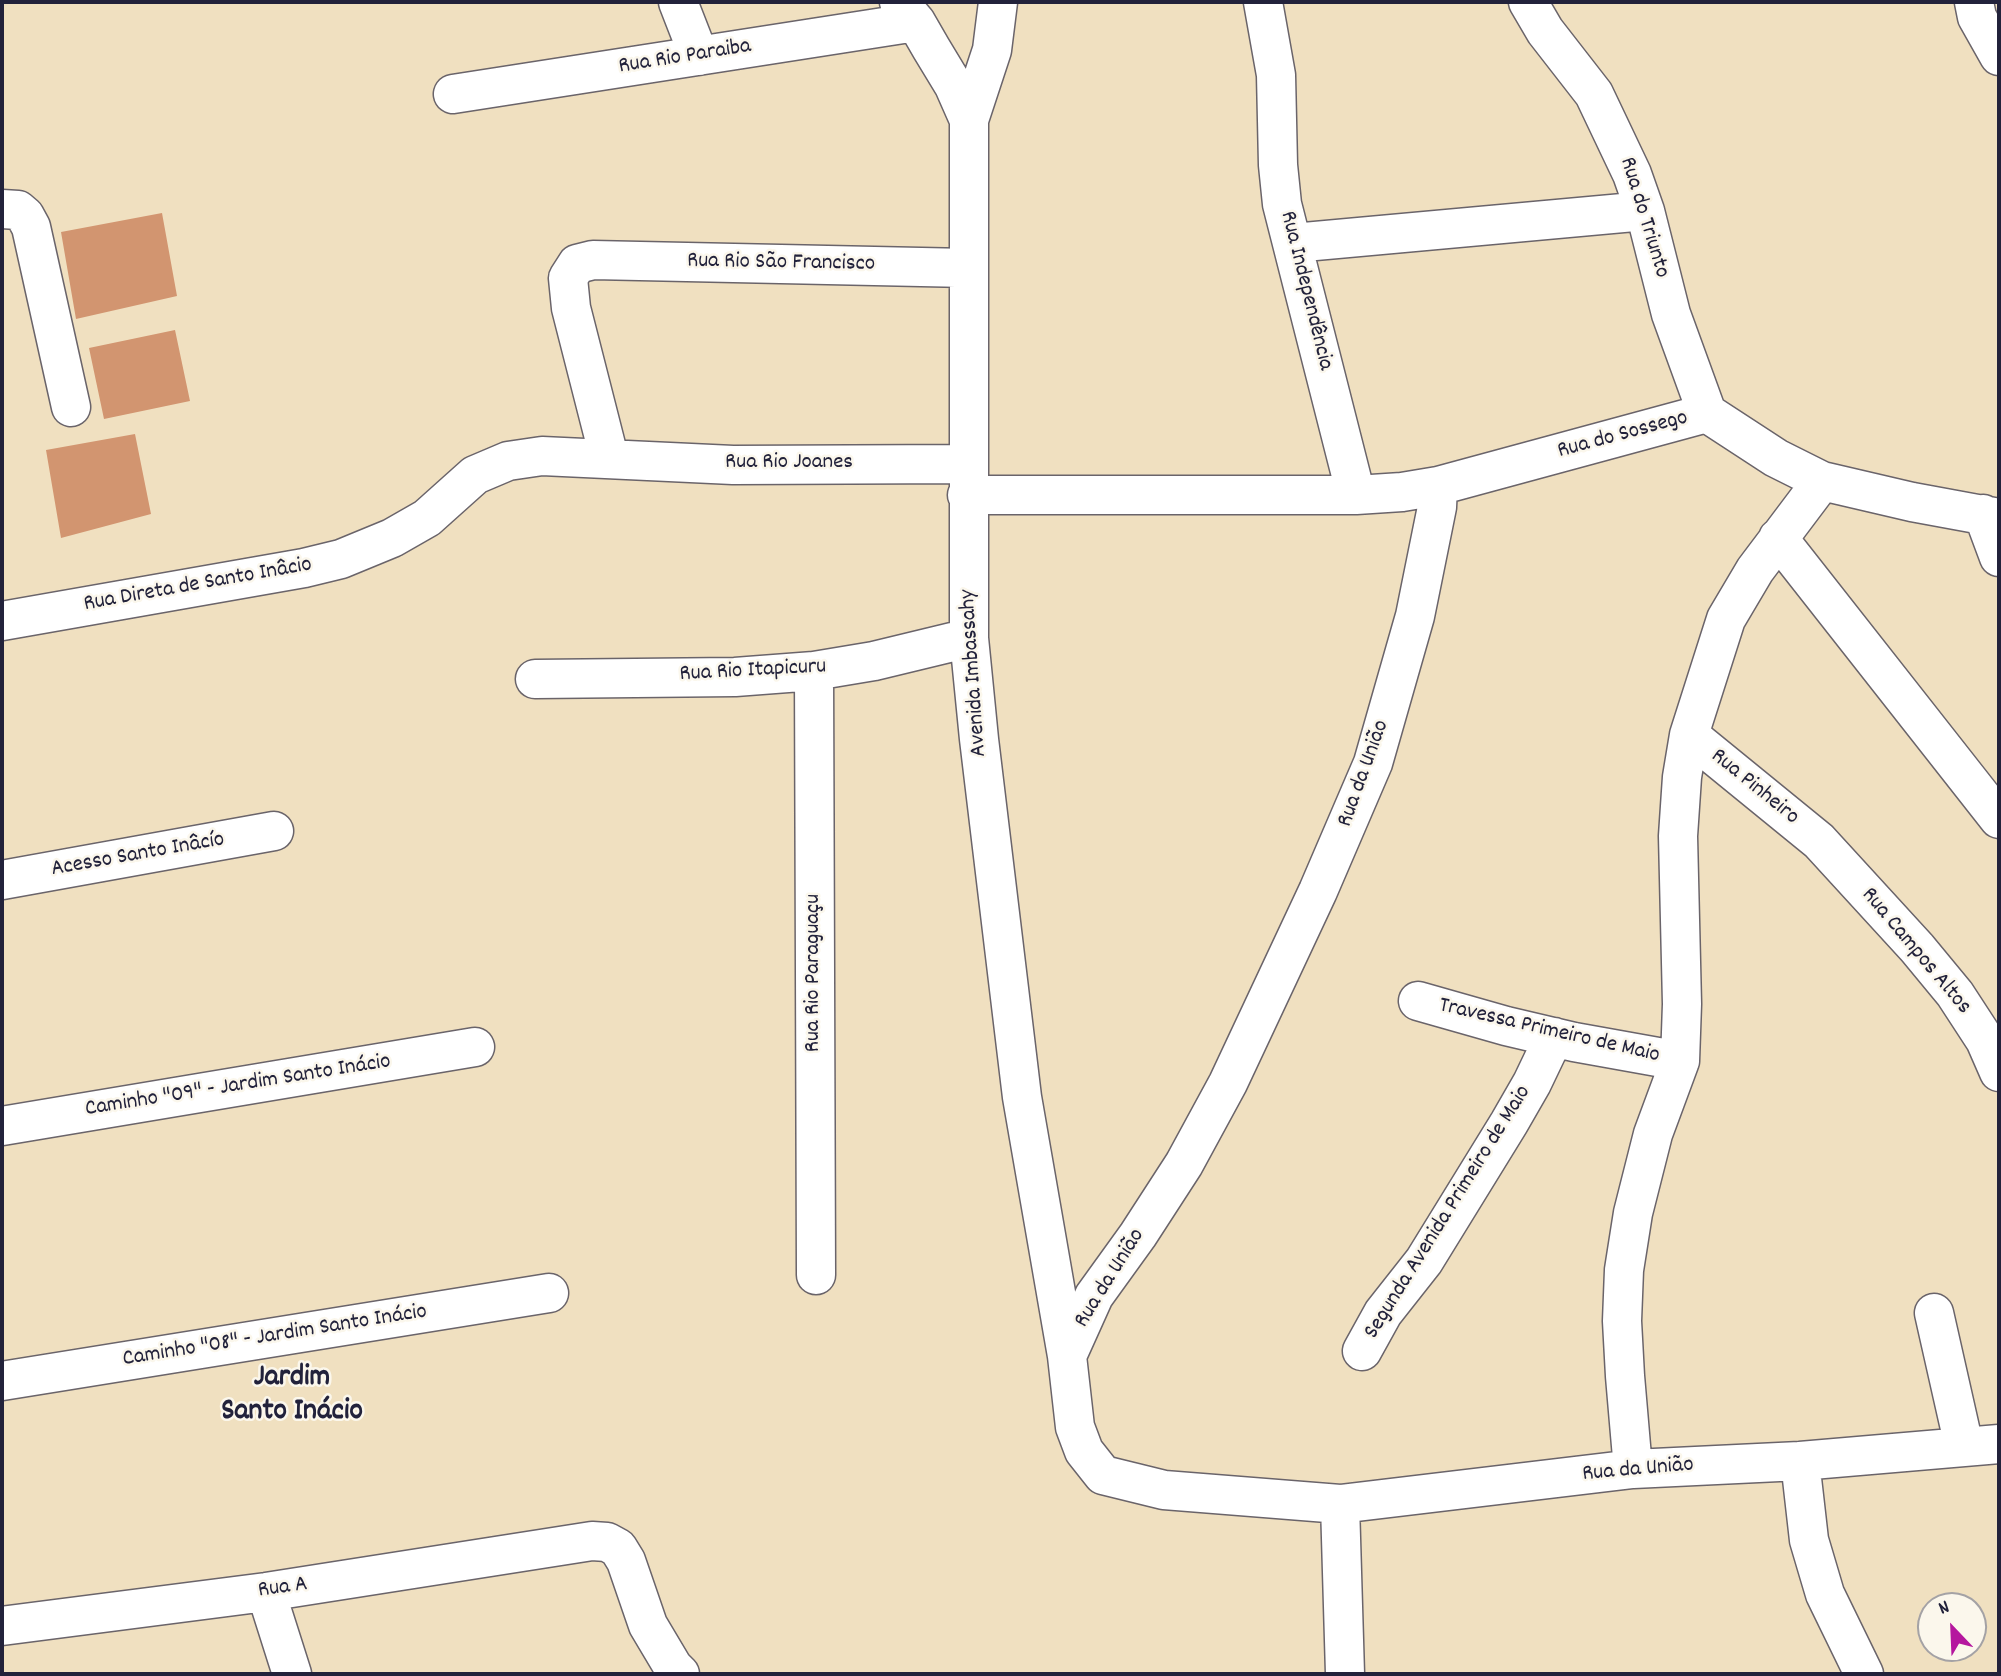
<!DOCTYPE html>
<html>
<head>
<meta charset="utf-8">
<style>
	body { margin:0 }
	#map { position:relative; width:2001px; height:1676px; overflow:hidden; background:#f0e0c0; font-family:Dekko,sans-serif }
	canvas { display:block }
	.frame { position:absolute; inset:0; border:4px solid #22223b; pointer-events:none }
	.north { position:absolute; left:1917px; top:1592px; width:70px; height:70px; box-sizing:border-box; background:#fbf7ec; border:2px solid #a4a2a5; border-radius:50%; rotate:337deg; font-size:19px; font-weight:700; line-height:28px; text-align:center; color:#22223b }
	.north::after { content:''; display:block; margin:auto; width:24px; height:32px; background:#b5179e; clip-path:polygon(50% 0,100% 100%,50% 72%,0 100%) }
</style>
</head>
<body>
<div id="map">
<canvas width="2001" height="1676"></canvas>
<div class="frame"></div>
<div class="north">N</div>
</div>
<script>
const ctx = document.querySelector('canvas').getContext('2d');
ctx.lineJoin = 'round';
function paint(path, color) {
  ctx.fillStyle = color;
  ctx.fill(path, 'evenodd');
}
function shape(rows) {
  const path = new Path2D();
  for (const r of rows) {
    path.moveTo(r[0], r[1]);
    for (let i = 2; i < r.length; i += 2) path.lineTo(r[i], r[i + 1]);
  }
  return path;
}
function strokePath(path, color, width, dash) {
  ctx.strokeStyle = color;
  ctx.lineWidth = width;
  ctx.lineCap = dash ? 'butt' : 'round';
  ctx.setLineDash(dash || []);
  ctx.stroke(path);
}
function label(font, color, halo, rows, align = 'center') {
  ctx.font = font + ' Dekko,sans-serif';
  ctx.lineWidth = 5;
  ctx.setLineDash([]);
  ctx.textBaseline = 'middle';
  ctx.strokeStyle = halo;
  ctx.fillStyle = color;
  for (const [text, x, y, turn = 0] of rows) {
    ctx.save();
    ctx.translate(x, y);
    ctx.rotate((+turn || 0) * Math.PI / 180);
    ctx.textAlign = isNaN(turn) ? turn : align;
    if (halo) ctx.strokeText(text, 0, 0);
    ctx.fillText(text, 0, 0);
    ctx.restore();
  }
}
paint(shape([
	[162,213,177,296,76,319,61,232],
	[175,330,190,401,104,419,89,348],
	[135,434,151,514,61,538,46,450]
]), '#d29570');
const minor = shape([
	[678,2,699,56],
	[899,2,916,22,931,48,954,86,969,120,969,638,979,739,1022,1097,1067,1356],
	[1263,2,1276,75,1278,165,1282,204,1356,495,1402,492,1438,486,1707,413,1776,458,1822,481,1912,502,1999,518],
	[1528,2,1545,31,1594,94,1632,174,1645,211,1671,314,1707,413],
	[1974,2,1977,17,1999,56],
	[453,94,916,22],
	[969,120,992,50,998,2],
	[2,209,18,210,25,216,31,227,71,407],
	[1293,243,1645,211],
	[609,457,571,308,568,278,577,264,593,260,968,268],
	[1438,486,1437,507,1415,616,1373,763,1318,891,1228,1083,1184,1164,1138,1235,1094,1296,1067,1356,1075,1427,1084,1451,1103,1475,1164,1490,1340,1504,1633,1469,1800,1461,1999,1444],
	[967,495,1356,495],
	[1983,514,1999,557],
	[1778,538,1999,819],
	[2,621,304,568,341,559,392,538,427,518,475,475,508,461,542,456,733,465,968,464],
	[814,671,816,1275],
	[535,679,735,677,814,671,874,661,969,638],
	[1689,735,1819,841,1917,948,1955,994,1985,1040,1999,1072],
	[2,880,274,831],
	[1418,1001,1506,1026,1574,1042,1680,1061],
	[2,1126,475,1047],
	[1934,1313,1964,1446],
	[1362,1351,1383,1313,1424,1261,1509,1123,1532,1083,1554,1037],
	[2,1381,549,1293],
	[1800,1461,1809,1540,1825,1594,1864,1674],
	[1633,1469,1625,1376,1622,1321,1624,1270,1633,1213,1653,1134,1680,1061,1682,1004,1678,836,1682,777,1689,735,1726,619,1755,570,1822,481],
	[1340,1504,1345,1674],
	[266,1592,292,1674],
	[2,1626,266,1592,592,1541,607,1542,618,1548,626,1561,648,1625,673,1667,680,1674]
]);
strokePath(minor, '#6a646a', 41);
strokePath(minor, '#fff', 38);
label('23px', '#22223b', '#fbf7ec', [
	["Rua Rio Paraiba",685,58,-9],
	["Rua do Triunto",1643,218,73],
	["Rua Rio São Francisco",781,264,1],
	["Rua Independência",1305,291,76],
	["Rua do Sossego",1623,436,-15],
	["Rua Rio Joanes",789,464],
	["Rua Direta de Santo Inâcio",198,586,-10],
	["Rua Rio Itapicuru",753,672,-3],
	["Avenida Imbassahy",975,673,-94],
	["Rua da União",1365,774,-70],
	["Rua Pinheiro",1754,788,39],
	["Acesso Santo Inâcío",138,856,-10],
	["Rua Campos Altos",1915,952,50],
	["Rua Rio Paraguaçu",815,973,-90],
	["Travessa Primeiro de Maio",1549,1032,13],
	["Caminho \"09\" - Jardim Santo Inácio",238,1087,-9],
	["Segunda Avenida Primeiro de Maio",1449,1213,-58],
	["Rua da União",1111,1279,-58],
	["Caminho \"08\" - Jardim Santo Inácio",275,1337,-9],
	["Rua da União",1638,1471,-5],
	["Rua A",283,1589,-8]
]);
label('bold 30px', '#22223b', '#fbf7ec', [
	["Jardim",292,1380],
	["Santo Inácio",292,1414]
]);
</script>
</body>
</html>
